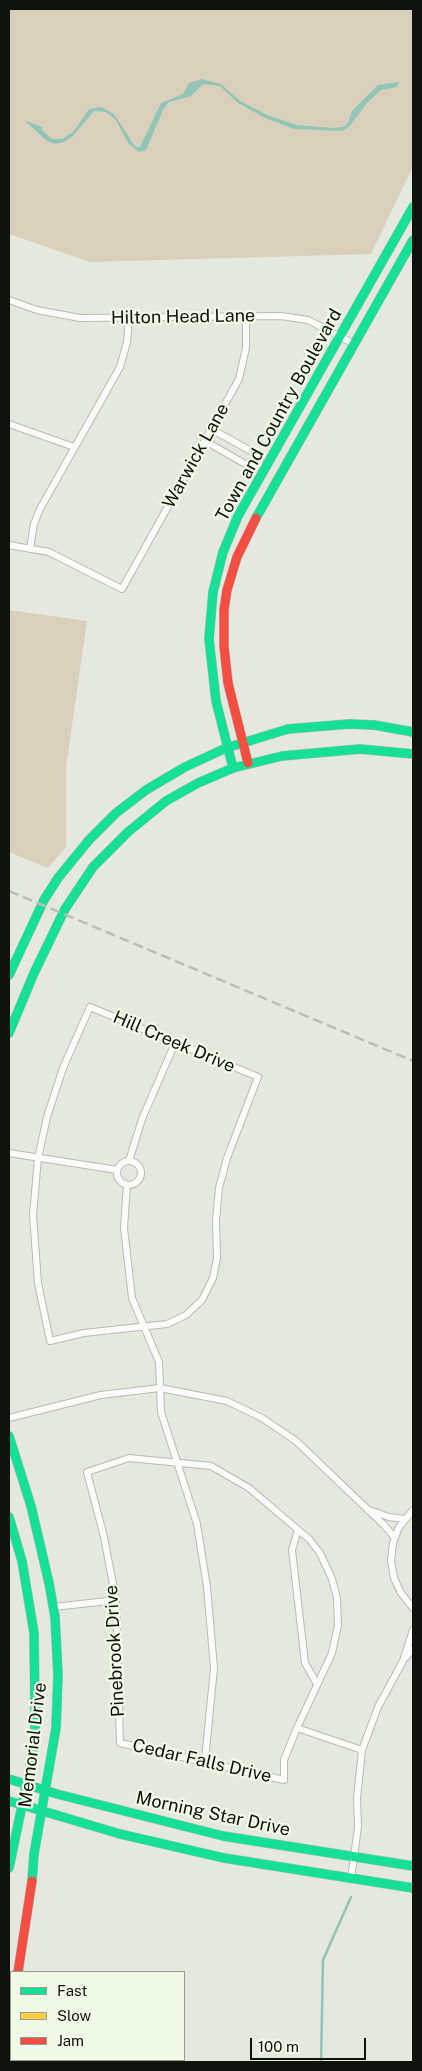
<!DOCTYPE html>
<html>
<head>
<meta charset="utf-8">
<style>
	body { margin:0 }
	#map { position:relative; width:422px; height:2071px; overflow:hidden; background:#e4e8df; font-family:"Public Sans",sans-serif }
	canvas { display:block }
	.frame { position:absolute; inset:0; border:10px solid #10130d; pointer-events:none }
	.legend { position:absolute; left:10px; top:1971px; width:175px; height:90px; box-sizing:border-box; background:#f1fae9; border:1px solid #979e91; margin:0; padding:6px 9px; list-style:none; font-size:15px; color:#10130d }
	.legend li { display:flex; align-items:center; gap:10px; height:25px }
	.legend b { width:25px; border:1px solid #979e91 }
	.scale { position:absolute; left:250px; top:2038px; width:116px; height:22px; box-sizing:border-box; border:2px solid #10130d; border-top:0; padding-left:6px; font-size:15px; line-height:18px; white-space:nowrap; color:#10130d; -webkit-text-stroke:4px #f1fae9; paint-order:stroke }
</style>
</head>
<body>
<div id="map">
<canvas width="422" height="2071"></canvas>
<div class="frame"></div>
<ul class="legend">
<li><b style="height:6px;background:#16e098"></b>Fast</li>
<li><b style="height:6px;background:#ffcf43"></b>Slow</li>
<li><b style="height:6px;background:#f24e42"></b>Jam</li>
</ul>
<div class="scale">100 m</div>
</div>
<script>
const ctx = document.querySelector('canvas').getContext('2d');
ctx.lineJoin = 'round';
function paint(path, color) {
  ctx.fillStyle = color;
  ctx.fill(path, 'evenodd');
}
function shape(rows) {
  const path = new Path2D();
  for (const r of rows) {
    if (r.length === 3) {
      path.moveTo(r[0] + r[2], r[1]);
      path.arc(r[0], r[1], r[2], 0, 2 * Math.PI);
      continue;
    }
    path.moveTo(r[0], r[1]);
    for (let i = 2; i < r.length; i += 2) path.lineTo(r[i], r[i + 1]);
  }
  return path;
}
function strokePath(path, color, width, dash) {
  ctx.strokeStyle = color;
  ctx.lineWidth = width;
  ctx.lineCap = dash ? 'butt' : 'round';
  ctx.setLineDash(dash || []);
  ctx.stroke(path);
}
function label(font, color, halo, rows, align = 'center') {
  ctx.font = font + ' "Public Sans",sans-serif';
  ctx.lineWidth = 4.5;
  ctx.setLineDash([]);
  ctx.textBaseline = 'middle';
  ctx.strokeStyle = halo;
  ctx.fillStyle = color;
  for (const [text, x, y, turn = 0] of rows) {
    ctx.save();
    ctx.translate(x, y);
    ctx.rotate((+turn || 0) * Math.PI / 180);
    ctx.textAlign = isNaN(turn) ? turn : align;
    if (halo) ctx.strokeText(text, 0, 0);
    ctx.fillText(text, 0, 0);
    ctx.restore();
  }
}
paint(shape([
	[9,9,413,9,413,166,371,254,90,262,9,234],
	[9,610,87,621,66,767,66,847,48,868,9,852]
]), '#d8d0bc');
paint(shape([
	[202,79,221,84,240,101,267,115,297,125,333,128,343,127,348,123,352,111,378,85,399,82,397,87,381,90,367,103,349,127,342,131,294,129,265,118,238,103,220,86,203,84,191,96,169,102,163,110,146,150,139,152,128,143,116,120,106,112,94,111,72,137,64,142,55,144,47,141,24,120,42,127,42,130,52,139,62,139,73,132,89,109,101,107,114,114,132,142,136,147,140,147,161,103,183,94,189,83]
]), '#94c4b6');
strokePath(shape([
	[321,2062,323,1960,351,1897]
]), '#94c4b6', 2.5);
const street = shape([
	[9,300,37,310,80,318,281,316,308,320,354,344],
	[9,424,74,447],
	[205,441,254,469,259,464,260,456,211,429],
	[9,545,49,552,122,589,239,379,246,348,246,317],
	[30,549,34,524,40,509,120,367,127,342,129,318],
	[90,1007,258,1077,227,1158,219,1188,216,1220,217,1258,213,1278,202,1300,186,1315,167,1324,84,1333,50,1341,38,1283,33,1215,38,1158,47,1117,63,1068,90,1007],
	[9,1153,117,1170],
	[129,1161,142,1119,175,1043],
	[129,1173,12],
	[127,1185,124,1228,132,1298,159,1362,161,1412,197,1524,207,1587,214,1668,205,1760],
	[9,1418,101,1395,160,1388,227,1401,262,1418,296,1441,384,1525,395,1538],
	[129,1458,211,1466,249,1488,309,1539,320,1553,332,1579,337,1598,338,1625,332,1653,297,1728,284,1760,284,1780,120,1743,116,1600,104,1537,87,1472,129,1458],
	[413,1510,399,1527,393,1543,391,1561,394,1578,401,1593,413,1608],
	[372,1511,389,1517,405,1519],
	[298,1530,292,1550,305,1663,317,1684],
	[54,1607,116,1600],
	[405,1658,413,1649],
	[297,1728,362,1750],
	[351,1878,358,1827,357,1798,362,1750,378,1707,403,1661,413,1630]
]);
const fast = shape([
	[256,518,413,240],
	[233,768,216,701,209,639,213,592,223,552,238,516,413,207],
	[9,975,44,900,58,878,89,840,116,813,146,790,185,767,226,748,288,729,349,724,374,725,413,732],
	[9,1033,34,973,65,909,93,867,128,832,166,801,198,783,233,768,282,756,360,749,413,754],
	[9,1436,31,1506,49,1583,55,1617,58,1675,56,1728,34,1854,32,1881],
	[9,1517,22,1561,34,1633,35,1709,35,1743,9,1868],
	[9,1779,57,1794,223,1836,413,1866],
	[9,1801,120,1834,224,1858,413,1888]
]);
const slow = shape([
	[9,2031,11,2012]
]);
const jam = shape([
	[248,763,228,683,224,646,224,610,227,590,237,557,256,518],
	[18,1972,32,1881]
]);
strokePath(street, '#b9bcb5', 8);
strokePath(fast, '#b9bcb5', 10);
strokePath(slow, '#b9bcb5', 10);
strokePath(jam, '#b9bcb5', 10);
strokePath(street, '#fbfcfa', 6);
strokePath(fast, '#16e098', 9);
strokePath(slow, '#ffcf43', 9);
strokePath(jam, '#f24e42', 9);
strokePath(shape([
	[9,891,413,1061]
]), '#bcbeba', 2.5, [10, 5]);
label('18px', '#10130d', '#f1fae9', [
	["Hilton Head Lane",183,317,-1],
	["Town and Country Boulevard",279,415,-61],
	["Warwick Lane",196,456,-61],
	["Hill Creek Drive",174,1042,23],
	["Pinebrook Drive",115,1651,-93],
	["Memorial Drive",33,1745,-83],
	["Cedar Falls Drive",202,1761,13],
	["Morning Star Drive",213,1814,12]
]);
</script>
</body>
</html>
